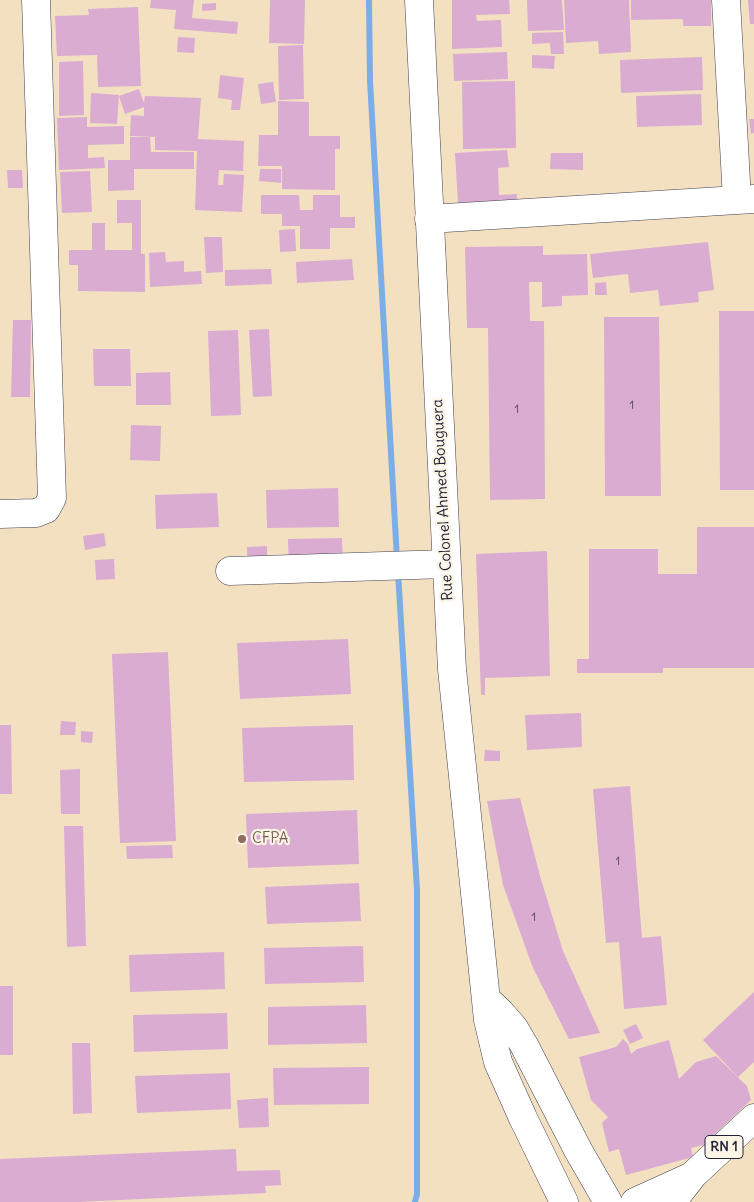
<!DOCTYPE html>
<html>
<head>
<meta charset="utf-8">
<style>
	body { margin:0 }
	canvas { display:block; background:#f2e0c1 }
</style>
</head>
<body>
<canvas width="754" height="1202"></canvas>
<script>
const ctx = document.querySelector('canvas').getContext('2d');
ctx.lineJoin = 'round';
function shape(rows) {
  const path = new Path2D();
  for (const r of rows) {
    path.moveTo(r[0], r[1]);
    for (let i = 2; i < r.length; i += 2) path.lineTo(r[i], r[i + 1]);
  }
  return path;
}
function strokePath(path, color, width, dash) {
  ctx.strokeStyle = color;
  ctx.lineWidth = width;
  ctx.lineCap = dash ? 'butt' : 'round';
  ctx.setLineDash(dash || []);
  ctx.stroke(path);
}
function paint(path, color) {
  ctx.fillStyle = color;
  ctx.fill(path, 'evenodd');
}
function label(font, color, halo, rows, align = 'center') {
  ctx.font = font + ' Delius,sans-serif';
  ctx.lineWidth = 4.5;
  ctx.setLineDash([]);
  ctx.textBaseline = 'middle';
  ctx.strokeStyle = halo;
  ctx.fillStyle = color;
  for (const [text, x, y, turn = 0] of rows) {
    ctx.save();
    ctx.translate(x, y);
    ctx.rotate((+turn || 0) * Math.PI / 180);
    ctx.textAlign = isNaN(turn) ? turn : align;
    if (halo) ctx.strokeText(text, 0, 0);
    ctx.fillText(text, 0, 0);
    ctx.restore();
  }
}
strokePath(shape([
	[369,0,370,81,397,559],
	[398,572,417,890,417,1194,415,1202]
]), '#7baee7', 6);
paint(shape([
	[151,0,194,0,192,18,238,22,237,34,174,29,176,10,150,8],
	[270,0,305,0,304,44,269,43],
	[452,0,509,0,510,14,476,15,477,21,501,20,502,47,452,49],
	[527,0,562,0,564,30,528,31],
	[564,0,629,0,631,52,599,54,598,41,566,43],
	[631,0,711,0,711,26,683,26,683,19,631,20],
	[748,0,754,0,754,24,750,24],
	[216,3,216,10,202,11,202,4],
	[138,7,141,86,98,87,97,55,57,56,55,16,89,15,88,9],
	[563,32,564,54,551,54,550,43,532,44,532,33],
	[178,37,195,38,194,53,177,52],
	[303,45,304,99,279,100,278,46],
	[507,52,508,79,454,81,453,54],
	[532,55,555,56,554,69,532,68],
	[702,57,703,90,621,93,620,60],
	[83,61,84,115,59,116,59,62],
	[220,75,244,78,240,110,231,110,232,100,218,98],
	[515,81,516,148,463,149,462,82],
	[273,82,276,102,261,104,258,84],
	[139,89,144,103,145,96,201,98,198,139,244,141,243,171,219,170,218,185,223,185,224,174,244,175,242,212,195,210,197,151,155,150,155,137,130,136,131,115,144,116,144,107,125,114,119,96],
	[91,93,119,95,117,124,90,123],
	[701,94,702,125,637,127,636,96],
	[278,101,309,102,309,136,340,136,340,149,335,149,335,190,282,189,282,166,258,166,259,135,278,135],
	[87,117,87,127,124,126,124,144,88,145,88,158,104,157,105,168,59,170,57,118],
	[749,119,754,119,754,133,751,134],
	[130,137,150,137,151,152,194,152,194,169,134,169,134,190,108,191,108,160,130,160],
	[507,150,509,167,498,168,499,195,517,194,518,216,459,219,455,153],
	[551,153,583,153,583,170,550,169],
	[260,169,281,169,281,183,259,181],
	[7,170,22,170,23,188,8,188],
	[90,171,92,212,62,213,60,172],
	[261,195,299,195,300,210,313,210,313,195,340,195,340,217,355,217,355,228,330,228,330,249,300,249,300,226,282,226,282,214,261,214],
	[117,200,141,200,141,254,145,254,145,292,78,291,78,265,69,265,69,250,92,250,92,223,105,223,105,250,132,250,132,223,117,223],
	[295,229,296,251,280,252,279,230],
	[204,237,222,237,223,272,206,273],
	[708,242,714,290,698,292,699,302,660,306,658,290,630,293,628,274,593,278,590,254],
	[543,246,543,255,587,254,588,295,562,296,562,306,542,307,542,282,529,282,530,321,544,321,545,499,490,500,488,328,467,328,465,247],
	[165,252,166,262,184,261,184,272,201,271,202,284,150,287,149,253],
	[352,259,354,280,297,283,296,262],
	[271,269,272,284,225,286,225,270],
	[606,282,607,295,595,295,595,283],
	[719,311,754,311,754,490,720,490],
	[604,317,659,317,661,496,605,496],
	[13,320,31,320,30,397,11,397],
	[269,329,272,396,253,397,249,330],
	[238,330,241,415,211,416,208,331],
	[93,349,130,349,131,386,94,386],
	[170,372,171,405,136,405,136,373],
	[131,425,161,426,160,461,130,460],
	[338,488,339,527,267,528,266,490],
	[217,493,219,527,156,529,155,495],
	[697,527,754,527,754,668,663,668,663,673,577,673,577,659,589,659,589,549,658,549,658,574,697,574],
	[104,533,106,546,85,550,83,536],
	[342,538,343,567,289,569,288,539],
	[267,546,267,575,248,576,247,547],
	[547,551,550,676,485,678,485,695,481,695,476,554],
	[114,559,115,579,96,580,95,560],
	[348,639,351,694,240,699,237,643],
	[168,652,176,841,120,843,112,654],
	[581,713,582,747,527,750,525,715],
	[61,721,76,722,75,735,60,735],
	[0,725,11,725,12,794,0,794],
	[353,725,354,780,244,782,242,728],
	[81,731,93,732,92,743,81,742],
	[485,750,500,751,500,761,484,761],
	[80,769,80,814,61,814,60,770],
	[630,786,642,938,661,936,667,1005,624,1009,619,942,606,943,593,789],
	[520,798,540,876,563,951,600,1033,569,1039,533,968,503,885,487,801],
	[357,810,359,864,248,868,246,814],
	[64,826,83,826,86,946,67,947],
	[172,845,173,858,127,859,126,846],
	[359,883,361,921,267,924,265,887],
	[363,946,364,982,265,984,264,948],
	[224,952,225,989,130,992,129,955],
	[0,986,13,986,13,1055,0,1055],
	[754,992,754,1062,738,1077,703,1040],
	[366,1005,367,1043,268,1045,268,1007],
	[227,1013,228,1049,134,1052,133,1015],
	[636,1024,643,1038,630,1044,623,1030],
	[623,1039,628,1044,631,1054,637,1049,669,1040,679,1079,696,1062,716,1056,747,1086,751,1100,703,1145,691,1148,693,1157,626,1175,619,1149,609,1152,602,1123,608,1117,591,1100,579,1057,616,1047],
	[72,1043,90,1043,92,1113,73,1114],
	[369,1067,369,1104,274,1105,273,1068],
	[230,1073,231,1109,137,1113,135,1076],
	[268,1098,269,1127,239,1128,237,1100],
	[236,1149,237,1171,280,1170,281,1185,265,1186,266,1193,78,1202,0,1202,0,1159]
]), '#daacd2');
const minor = shape([
	[726,0,737,200],
	[429,219,754,199],
	[0,514,36,513,46,509,52,498,36,0],
	[230,571,446,564]
]);
const major = shape([
	[419,0,452,669,488,1020,498,1062,523,1118,564,1202],
	[486,999,500,1012,514,1028,524,1045,578,1150,608,1202],
	[635,1202,690,1177],
	[672,1202,693,1175,754,1118]
]);
strokePath(minor, '#413e4f', 29);
strokePath(major, '#413e4f', 29);
strokePath(minor, '#fff', 28);
strokePath(major, '#fff', 28);
for (const [x, y, r, color] of [
	[242,839,5,"#8d6e63"]
]) {
  const dot = new Path2D();
  dot.arc(x, y, r, 0, 2 * Math.PI);
  ctx.fillStyle = color;
  ctx.fill(dot);
  strokePath(dot, '#fcf5e5', 2);
}
label('12px', '#504461', null, [
	["1",632,406],
	["1",517,410],
	["1",618,862],
	["1",534,918]
]);
for (const [x, y, w] of [
	[724,1147,38]
]) {
  const box = new Path2D();
  box.roundRect(x - w / 2, y - 11.5, w, 23, 4);
  ctx.fillStyle = '#fcf5e5';
  ctx.fill(box);
  strokePath(box, '#22223b', 1);
}
label('bold 14px', '#22223b', null, [
	["RN 1",724,1147]
]);
label('15px', '#22223b', '#fcf5e5', [
	["Rue Colonel Ahmed Bouguera",443,500,-93]
]);
label('15px', '#785e54', '#fcf5e5', [
	["CFPA",252,839]
], 'left');
</script>
</body>
</html>
